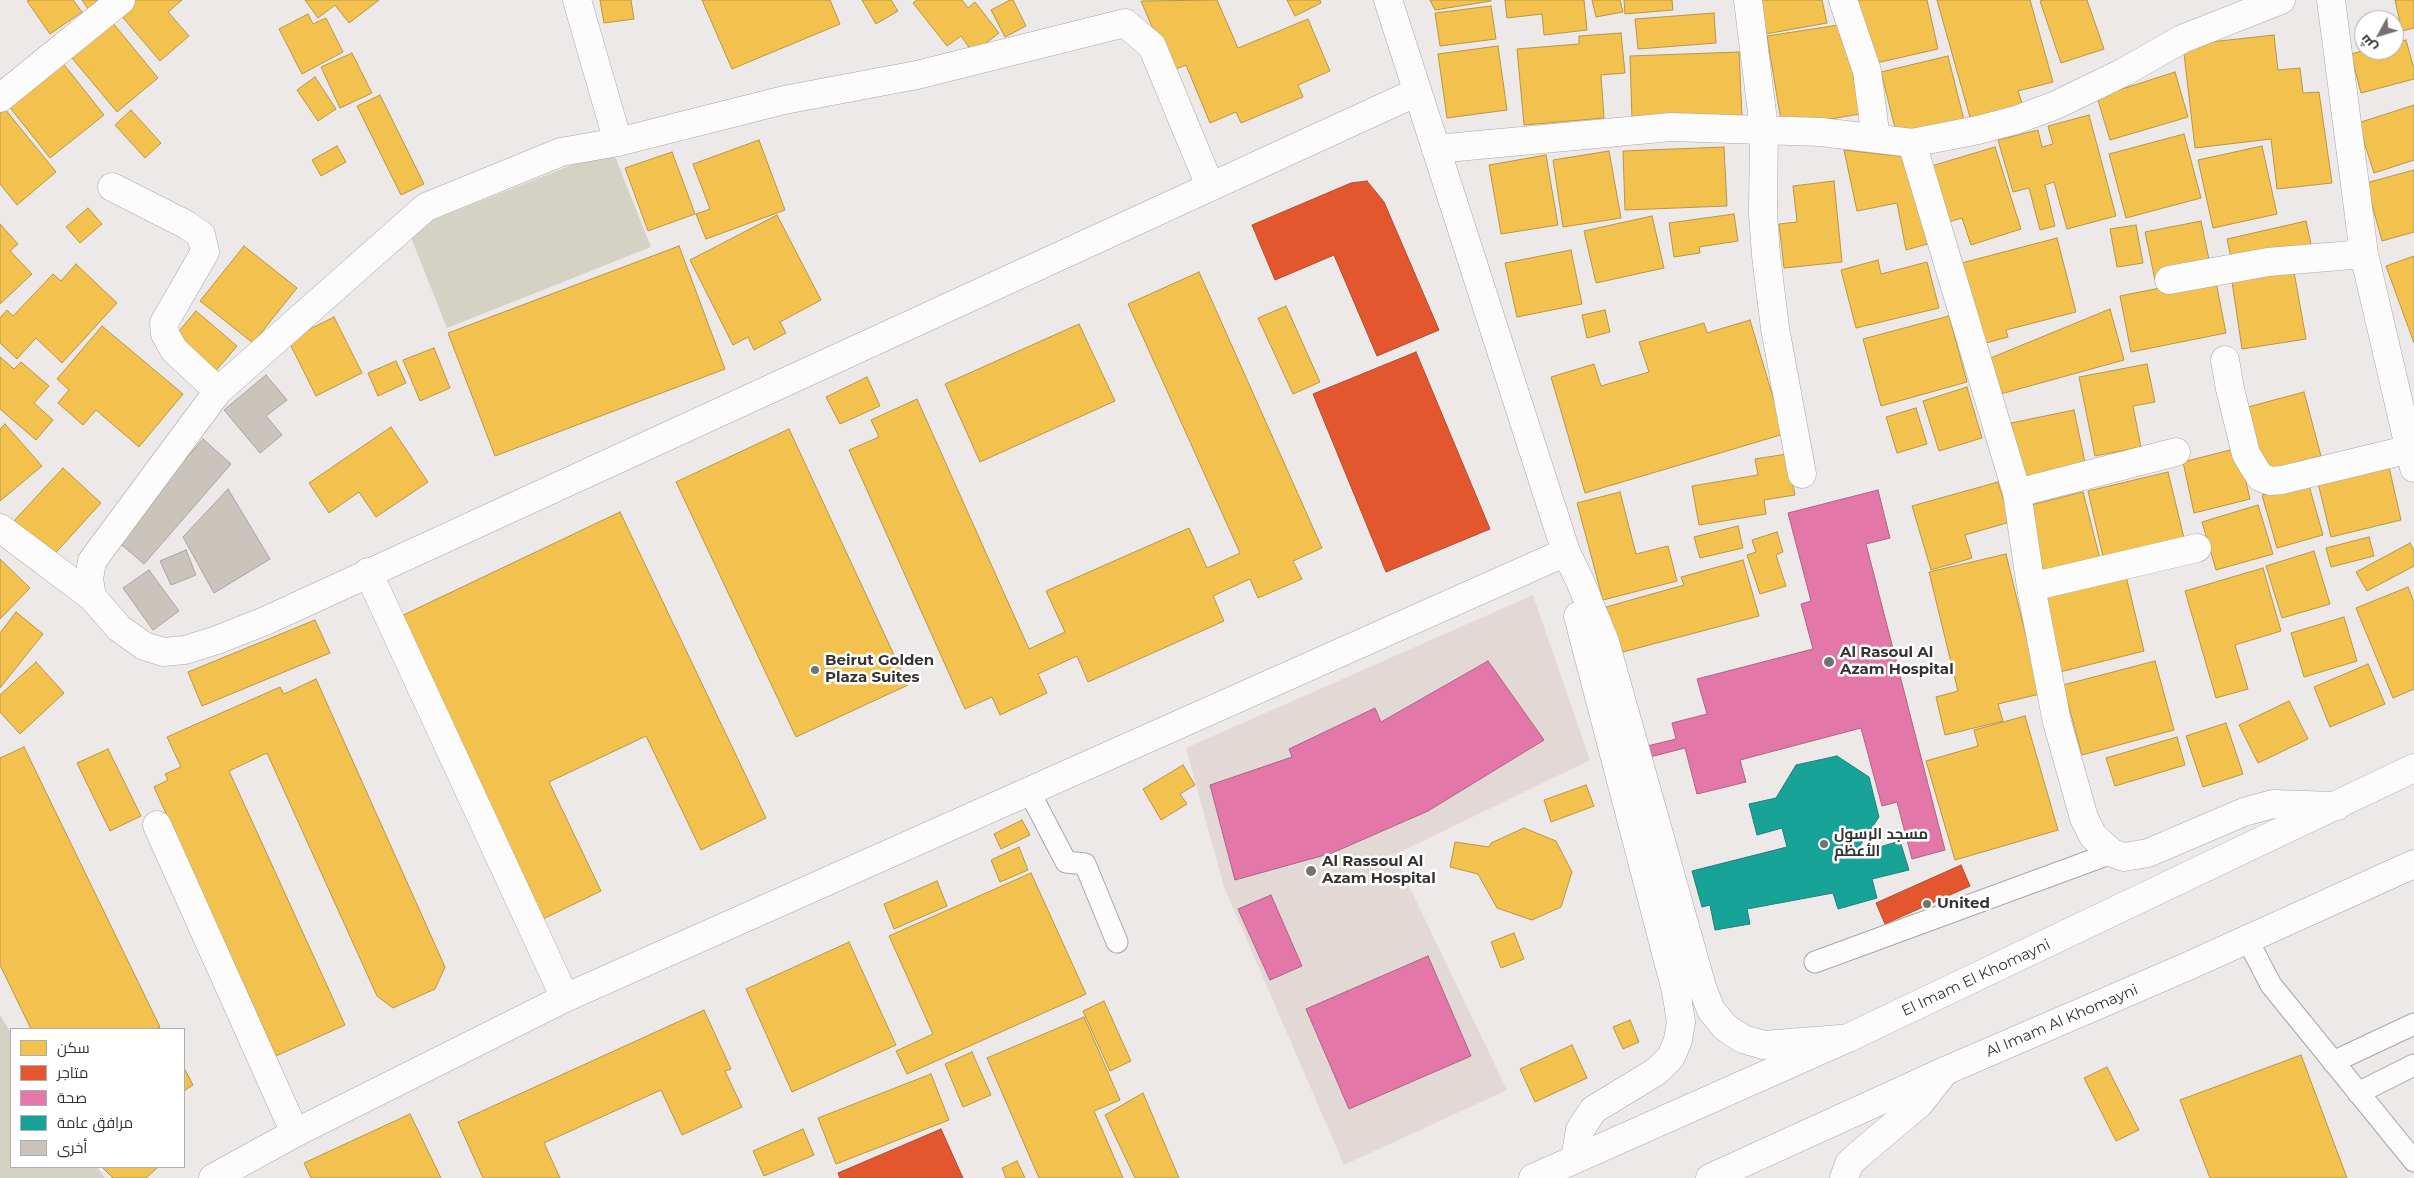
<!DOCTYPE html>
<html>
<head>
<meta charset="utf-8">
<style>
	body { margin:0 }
	#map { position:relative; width:2414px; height:1178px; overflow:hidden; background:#ece9e8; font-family:Montserrat,Cairo,sans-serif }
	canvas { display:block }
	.legend { position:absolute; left:10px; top:1028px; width:175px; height:140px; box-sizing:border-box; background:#fff; border:1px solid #aeadad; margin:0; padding:6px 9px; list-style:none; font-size:15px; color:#353332 }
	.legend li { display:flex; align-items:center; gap:10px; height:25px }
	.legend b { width:25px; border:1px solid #aeadad }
	.north { position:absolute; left:2354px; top:10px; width:50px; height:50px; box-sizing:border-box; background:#fff; border:1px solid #aeadad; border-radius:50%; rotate:231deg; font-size:14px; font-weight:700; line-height:20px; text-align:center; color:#353332 }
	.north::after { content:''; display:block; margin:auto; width:18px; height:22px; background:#757372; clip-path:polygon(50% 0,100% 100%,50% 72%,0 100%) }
</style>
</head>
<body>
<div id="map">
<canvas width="2414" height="1178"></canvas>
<ul class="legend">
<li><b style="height:14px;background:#f2c14e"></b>سكن</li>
<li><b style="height:14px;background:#e4572e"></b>متاجر</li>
<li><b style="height:14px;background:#e377a8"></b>صحة</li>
<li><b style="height:14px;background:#17a398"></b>مرافق عامة</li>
<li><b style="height:14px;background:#cac4bd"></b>أخرى</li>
</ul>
<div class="north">ش</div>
</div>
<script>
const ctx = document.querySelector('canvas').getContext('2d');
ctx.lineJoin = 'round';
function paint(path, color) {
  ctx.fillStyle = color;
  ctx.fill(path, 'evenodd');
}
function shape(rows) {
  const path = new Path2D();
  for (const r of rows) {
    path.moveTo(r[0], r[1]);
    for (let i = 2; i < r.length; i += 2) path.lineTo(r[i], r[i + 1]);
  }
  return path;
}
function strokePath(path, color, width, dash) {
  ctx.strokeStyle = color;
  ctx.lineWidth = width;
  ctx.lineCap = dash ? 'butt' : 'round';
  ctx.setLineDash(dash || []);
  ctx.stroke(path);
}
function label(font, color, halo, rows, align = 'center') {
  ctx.font = font + ' Montserrat,Cairo,sans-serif';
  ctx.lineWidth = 5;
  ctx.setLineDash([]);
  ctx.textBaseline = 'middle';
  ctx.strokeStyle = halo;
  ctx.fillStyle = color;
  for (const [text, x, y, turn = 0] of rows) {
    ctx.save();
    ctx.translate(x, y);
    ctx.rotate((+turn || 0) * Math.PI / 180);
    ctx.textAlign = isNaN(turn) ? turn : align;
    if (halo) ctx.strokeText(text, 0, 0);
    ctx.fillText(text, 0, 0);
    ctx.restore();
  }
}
paint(shape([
	[1533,595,1590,760,1394,855,1507,1090,1344,1165,1224,887,1186,748]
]), '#e2d9d6');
paint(shape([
	[612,149,651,247,447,328,408,230],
	[0,1015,11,1033,11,1167,97,1167,105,1178,0,1178]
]), '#d3d2c3');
const homes = shape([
	[29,0,73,0,82,12,50,34,27,1,29,0],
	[82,0,102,0,89,10,82,0],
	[134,0,182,0,168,12,189,36,160,61,119,13,134,0],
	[305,0,379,0,349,23,335,5,318,18,305,0],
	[600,0,631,0,634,19,604,23,600,0],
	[702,0,830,0,840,24,732,69,702,0],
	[862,0,891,0,898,11,876,24,862,0],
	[917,0,962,0,968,8,975,2,999,33,973,53,961,36,947,46,913,3,917,0],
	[1010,0,1013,0,1026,26,1005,37,991,10,1010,0],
	[1217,0,1238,48,1308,19,1330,71,1298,85,1303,97,1241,123,1236,112,1210,123,1186,65,1171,71,1141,1,1217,0],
	[1287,0,1320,0,1321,3,1295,16,1287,0],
	[1430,0,1491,0,1491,1,1435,10,1430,0],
	[1505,0,1584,0,1587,30,1544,35,1542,14,1507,18,1505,0],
	[1592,0,1620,0,1623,12,1596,17,1592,0],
	[1624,0,1672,0,1673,10,1625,14,1624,0],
	[1753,0,1822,0,1827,23,1760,35,1753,0],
	[1858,0,1927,0,1938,49,1872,64,1858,0],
	[1937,0,2030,0,2053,82,2018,91,2023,106,1971,121,1937,0],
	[2043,0,2087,0,2104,49,2061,63,2040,1,2043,0],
	[2395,0,2414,0,2414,28,2402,31,2395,0],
	[1491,6,1496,39,1440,46,1435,13,1491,6],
	[1714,13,1716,43,1638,49,1635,19,1714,13],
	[308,14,313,24,326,18,343,52,302,74,279,29,308,14],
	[108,17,158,78,117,112,67,52,108,17],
	[1845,24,1860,114,1782,127,1767,36,1845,24],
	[1621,33,1625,73,1601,75,1604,118,1524,125,1517,49,1579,44,1579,36,1621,33],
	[2274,35,2278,70,2300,68,2303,93,2319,92,2332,183,2277,189,2271,139,2195,148,2183,45,2274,35],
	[2406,40,2414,69,2414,79,2361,93,2351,54,2366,50,2394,50,2394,43,2406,40],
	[1498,46,1507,110,1447,118,1438,54,1498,46],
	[1739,52,1742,116,1632,120,1630,56,1739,52],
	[352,53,372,93,340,108,321,67,352,53],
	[1948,56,1964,120,1897,136,1881,72,1948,56],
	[58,57,104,115,50,158,4,100,58,57],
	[2175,72,2188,117,2110,140,2097,97,2175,72],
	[315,77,336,109,318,121,297,90,315,77],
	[380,95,424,184,401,195,357,106,380,95],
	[0,103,56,172,17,205,0,184,0,103],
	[2414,105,2414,160,2374,173,2358,123,2414,105],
	[131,110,161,143,145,158,115,125,131,110],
	[2089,115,2116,216,2067,229,2054,182,2045,185,2055,226,2040,230,2029,188,2013,192,1998,140,2038,130,2042,147,2053,144,2048,126,2089,115],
	[2184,134,2201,198,2126,218,2109,154,2184,134],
	[759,140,785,210,706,239,696,214,710,209,693,164,759,140],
	[337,146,346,162,321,176,312,160,337,146],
	[2262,146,2277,214,2213,228,2198,160,2262,146],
	[1724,147,1727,206,1625,210,1623,151,1724,147],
	[1995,147,2021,229,1971,245,1962,218,1945,223,1928,167,1995,147],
	[1844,150,1906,157,1931,243,1906,250,1897,203,1857,211,1844,150],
	[1609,151,1621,218,1563,227,1553,160,1609,151],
	[672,152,695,214,648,231,625,168,672,152],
	[1546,155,1558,225,1501,234,1489,165,1546,155],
	[2414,170,2414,232,2382,241,2366,183,2414,170],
	[1834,181,1842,262,1784,268,1779,224,1797,222,1793,186,1834,181],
	[88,208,102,224,80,243,66,227,88,208],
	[1734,214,1738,241,1699,247,1700,253,1674,257,1669,223,1734,214],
	[777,215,821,300,780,322,786,333,754,350,748,337,733,345,690,260,777,215],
	[1652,216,1664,268,1596,283,1584,231,1652,216],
	[2201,221,2211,269,2155,280,2145,232,2201,221],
	[2306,221,2311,244,2232,262,2227,239,2306,221],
	[0,224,18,244,10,251,32,274,0,304,0,224],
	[2136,225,2143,263,2117,267,2110,229,2136,225],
	[2057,238,2076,312,2006,330,2008,337,1975,346,1954,265,2057,238],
	[244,246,297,288,253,343,200,301,244,246],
	[679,246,725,369,495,456,448,333,679,246],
	[1571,250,1582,304,1517,317,1505,263,1571,250],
	[2414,256,2414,343,2386,266,2414,256],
	[1878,260,1881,274,1927,262,1939,308,1856,328,1841,270,1878,260],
	[76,264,117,303,62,363,36,338,17,359,0,343,0,318,7,310,13,316,53,274,61,281,76,264],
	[2293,266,2306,339,2242,349,2231,275,2293,266],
	[1199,272,1322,548,1293,561,1302,579,1258,598,1250,579,1213,596,1224,621,1088,682,1077,656,1038,674,1047,693,1000,715,992,697,965,709,849,450,879,437,871,420,917,399,1029,649,1065,632,1046,591,1189,528,1207,568,1240,553,1128,304,1199,272],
	[2215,277,2226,333,2131,352,2120,296,2215,277],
	[1286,306,1320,382,1293,394,1258,318,1286,306],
	[2110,309,2124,360,1997,395,1988,359,2110,309],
	[1605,310,1610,332,1587,338,1582,315,1605,310],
	[196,311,237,346,214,373,173,338,196,311],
	[1949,316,1967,382,1881,406,1863,339,1949,316],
	[334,317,362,373,316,396,288,340,334,317],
	[1750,320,1784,434,1585,493,1551,377,1594,364,1601,386,1649,372,1639,342,1704,323,1707,333,1750,320],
	[1079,324,1115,401,980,462,945,384,1079,324],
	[102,326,183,394,139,447,96,410,83,425,58,403,69,390,57,379,102,326],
	[434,348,450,388,420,401,403,360,434,348],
	[0,357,14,369,21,362,49,386,34,403,53,420,36,440,0,409,0,357],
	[396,361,406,383,378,396,368,373,396,361],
	[2147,364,2155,402,2133,406,2141,447,2095,456,2079,377,2147,364],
	[867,377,880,406,840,424,826,397,867,377],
	[1967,387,1982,438,1939,451,1923,401,1967,387],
	[2304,392,2321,456,2261,472,2244,408,2304,392],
	[1916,408,1927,444,1897,453,1886,417,1916,408],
	[2074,410,2087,472,2024,484,2011,423,2074,410],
	[5,424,42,466,0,501,0,429,5,424],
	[391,427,428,482,376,517,359,492,329,513,309,483,391,427],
	[789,429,908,685,796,737,676,482,789,429],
	[2238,448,2250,499,2194,513,2183,462,2238,448],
	[1787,454,1795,495,1764,500,1766,514,1699,525,1692,486,1758,475,1755,459,1787,454],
	[2389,467,2401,520,2331,537,2318,483,2389,467],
	[63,468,101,503,50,559,12,523,63,468],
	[2168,472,2185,542,2104,561,2088,491,2168,472],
	[1998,482,2010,522,1965,535,1972,558,1931,570,1912,506,1998,482],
	[2308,482,2323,535,2277,548,2262,495,2308,482],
	[1620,492,1636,554,1668,546,1677,581,1603,600,1577,503,1620,492],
	[2083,492,2100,559,2044,573,2027,506,2083,492],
	[2258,505,2273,554,2216,570,2202,522,2258,505],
	[620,512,766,818,701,850,646,736,549,782,601,891,541,920,397,618,620,512],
	[1738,526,1743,548,1700,558,1694,537,1738,526],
	[1777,532,1783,552,1776,555,1786,586,1760,594,1747,555,1756,552,1752,540,1777,532],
	[2369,537,2374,556,2331,567,2326,548,2369,537],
	[2410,543,2414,551,2414,566,2367,591,2356,572,2410,543],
	[2314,551,2330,604,2282,618,2266,566,2314,551],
	[2006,554,2040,694,1998,704,2003,721,1945,735,1936,697,1958,691,1929,572,2006,554],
	[0,559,30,588,0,619,0,559],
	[1743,560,1759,616,1619,653,1606,607,1684,585,1681,577,1743,560],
	[2263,568,2281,631,2235,645,2248,689,2216,698,2185,591,2263,568],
	[2126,576,2144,651,2060,672,2041,597,2126,576],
	[2408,587,2414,602,2414,689,2393,698,2356,608,2408,587],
	[16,612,43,634,0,688,0,633,16,612],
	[2344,617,2357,661,2304,677,2291,633,2344,617],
	[315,620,330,653,202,706,188,672,315,620],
	[2155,661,2174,730,2082,755,2063,685,2155,661],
	[36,662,64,693,20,734,0,712,0,695,36,662],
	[2368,664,2385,704,2330,727,2314,687,2368,664],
	[316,679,445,967,435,989,393,1008,377,996,267,753,229,771,345,1025,276,1056,154,787,168,780,165,774,181,767,167,737,280,687,284,694,316,679],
	[2289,701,2308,739,2258,763,2239,725,2289,701],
	[2025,716,2058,830,1955,860,1926,761,1978,746,1974,730,2025,716],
	[2226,723,2243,774,2203,787,2186,736,2226,723],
	[2177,737,2185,765,2115,786,2106,758,2177,737],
	[24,747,160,1027,156,1029,31,1029,0,965,0,758,24,747],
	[108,749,141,816,110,831,77,763,108,749],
	[1183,765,1195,785,1180,794,1187,804,1161,820,1143,789,1183,765],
	[1586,785,1594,806,1551,822,1544,800,1586,785],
	[1022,820,1030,835,1001,849,994,834,1022,820],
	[1524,828,1556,841,1572,872,1561,907,1532,920,1497,908,1478,874,1450,867,1455,842,1489,847,1491,843,1524,828],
	[1019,847,1028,870,1000,882,991,860,1019,847],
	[1031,873,1086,994,907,1074,896,1051,933,1034,889,936,1031,873],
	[937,881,947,906,894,929,884,904,937,881],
	[1514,933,1524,959,1501,968,1491,942,1514,933],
	[849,942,896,1045,792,1092,746,989,849,942],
	[1104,1001,1131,1061,1110,1071,1083,1011,1104,1001],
	[704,1010,731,1069,725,1071,742,1107,682,1135,661,1090,544,1143,560,1178,483,1178,458,1122,704,1010],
	[1084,1017,1120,1100,1094,1111,1123,1178,1039,1178,987,1058,1084,1017],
	[1630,1020,1639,1042,1623,1049,1613,1027,1630,1020],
	[1572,1045,1587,1078,1535,1102,1520,1069,1572,1045],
	[972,1052,991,1095,963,1107,945,1064,972,1052],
	[2301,1055,2347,1178,2210,1178,2180,1100,2301,1055],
	[2107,1067,2139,1130,2116,1141,2084,1078,2107,1067],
	[184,1068,193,1085,184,1091,184,1068],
	[931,1074,949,1120,836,1164,818,1118,931,1074],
	[1143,1093,1179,1178,1135,1178,1105,1115,1143,1093],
	[410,1114,441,1178,311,1178,304,1163,410,1114],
	[803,1129,814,1155,764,1176,753,1151,803,1129],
	[1017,1161,1025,1178,1006,1178,1002,1168,1017,1161],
	[102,1167,158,1167,146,1178,113,1178,102,1167]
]);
paint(homes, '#f2c14e');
strokePath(homes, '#b99646', 1);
const shops = shape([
	[1367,181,1384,202,1439,330,1377,356,1334,255,1275,280,1252,225,1351,183,1367,181],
	[1416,352,1490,529,1386,572,1313,394,1416,352],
	[1961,865,1970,886,1885,924,1876,903,1961,865],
	[941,1129,963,1178,840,1178,838,1173,941,1129]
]);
paint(shops, '#e4572e');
strokePath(shops, '#b04c2f', 1);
const health = shape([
	[1878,490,1890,538,1866,544,1945,850,1912,859,1897,802,1882,806,1861,728,1740,760,1746,782,1697,794,1685,748,1646,758,1643,747,1676,739,1672,723,1707,714,1697,679,1813,649,1801,604,1811,601,1788,513,1878,490],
	[1488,661,1544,740,1428,811,1332,853,1235,880,1210,785,1292,757,1289,749,1375,708,1381,722,1488,661],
	[1271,895,1302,966,1270,980,1238,909,1271,895],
	[1428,956,1471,1056,1349,1109,1306,1009,1428,956]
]);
paint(health, '#e377a8');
strokePath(health, '#af6385', 1);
const public = shape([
	[1837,756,1869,777,1879,817,1857,850,1856,854,1900,841,1909,870,1872,879,1877,898,1838,909,1833,893,1747,909,1750,924,1715,930,1710,905,1702,907,1692,871,1787,847,1782,828,1757,835,1749,804,1776,798,1796,765,1837,756]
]);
paint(public, '#17a398');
strokePath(public, '#208179', 1);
const building = shape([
	[266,375,287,400,266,416,282,435,260,453,224,410,266,375],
	[203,439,231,464,144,564,115,539,203,439],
	[228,489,270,559,214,593,183,537,228,489],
	[186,550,196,575,171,585,160,561,186,550],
	[149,570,179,611,153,630,123,588,149,570]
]);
paint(building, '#cac4bd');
strokePath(building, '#a6a4a3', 1);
const lane = shape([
	[1029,791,1066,862,1085,864,1117,942],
	[2247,939,2271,985,2414,1161],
	[1815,962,2112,853],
	[2333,1062,2414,1024],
	[2358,1093,2414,1065]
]);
const street = shape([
	[577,0,618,142],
	[1748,0,1764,129,1763,214,1766,255,1775,328,1802,474],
	[1843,0,1867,71,1876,139],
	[2331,0,2364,254,2414,468],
	[0,98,121,0],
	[1912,143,2017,493,2031,587,2057,722,2084,818,2093,836,2112,853,2124,857,2148,853,2244,812,2273,804,2337,806],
	[1436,149,1671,127,1821,132,1912,143,1978,130,2016,120,2056,105,2124,72,2182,39,2281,0],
	[112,187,187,225,201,235,205,252,164,323,165,334,174,350,218,391],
	[2169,280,2268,262,2364,254],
	[2225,360,2230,389,2246,454,2260,477,2271,481,2282,480,2410,449],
	[2017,493,2176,452],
	[0,528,92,597,119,628,144,646,163,652,185,650,217,640,265,621,1417,92],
	[368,572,565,998],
	[2031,587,2197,548],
	[92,597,89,579,92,561,218,391,426,207,561,152,618,142,784,100,917,75,1125,23,1152,46,1210,186],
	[157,825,295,1133],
	[213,1178,295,1133,565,998,1566,552]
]);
const secondary = shape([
	[1388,0,1566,552,1580,581,1605,642,1702,987,1711,1010,1725,1027,1743,1039,1764,1045,1840,1039],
	[1575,1159,1580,1130,1593,1110,1657,1071,1671,1057,1678,1040,1681,1022,1676,991,1578,616],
	[1844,1178,1849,1164,1855,1158,1920,1103,1945,1071]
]);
const highway = shape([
	[1533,1178,1848,1038,2414,768],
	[1710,1178,1945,1071,2186,967,2414,864]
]);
strokePath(lane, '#a9a7a6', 23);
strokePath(street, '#a9a7a6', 29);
strokePath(secondary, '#a9a7a6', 29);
strokePath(highway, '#a9a7a6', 29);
strokePath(lane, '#fcfcfc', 21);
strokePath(street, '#fcfcfc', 28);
strokePath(secondary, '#fcfcfc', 28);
strokePath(highway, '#fcfcfc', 28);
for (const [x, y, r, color] of [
	[1829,662,6,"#757372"],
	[815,670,5,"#757372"],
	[1824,844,5,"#757372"],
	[1311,871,6,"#757372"],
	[1927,904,5,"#757372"]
]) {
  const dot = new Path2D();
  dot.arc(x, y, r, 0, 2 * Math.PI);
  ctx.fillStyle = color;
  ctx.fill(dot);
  strokePath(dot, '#fff', 2);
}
label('bold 15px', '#353332', '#fff', [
	["Al Rasoul Al",1840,653],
	["Azam Hospital",1840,670],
	["Beirut Golden",825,661],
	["Plaza Suites",825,678],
	["مسجد الرسول",1834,835],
	["الأعظم",1834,852],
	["Al Rassoul Al",1322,862],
	["Azam Hospital",1322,879],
	["United",1937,904]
], 'left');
label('15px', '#353332', '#fff', [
	["El Imam El Khomayni",1976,978,-25],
	["Al Imam Al Khomayni",2062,1021,-23]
]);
</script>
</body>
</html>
